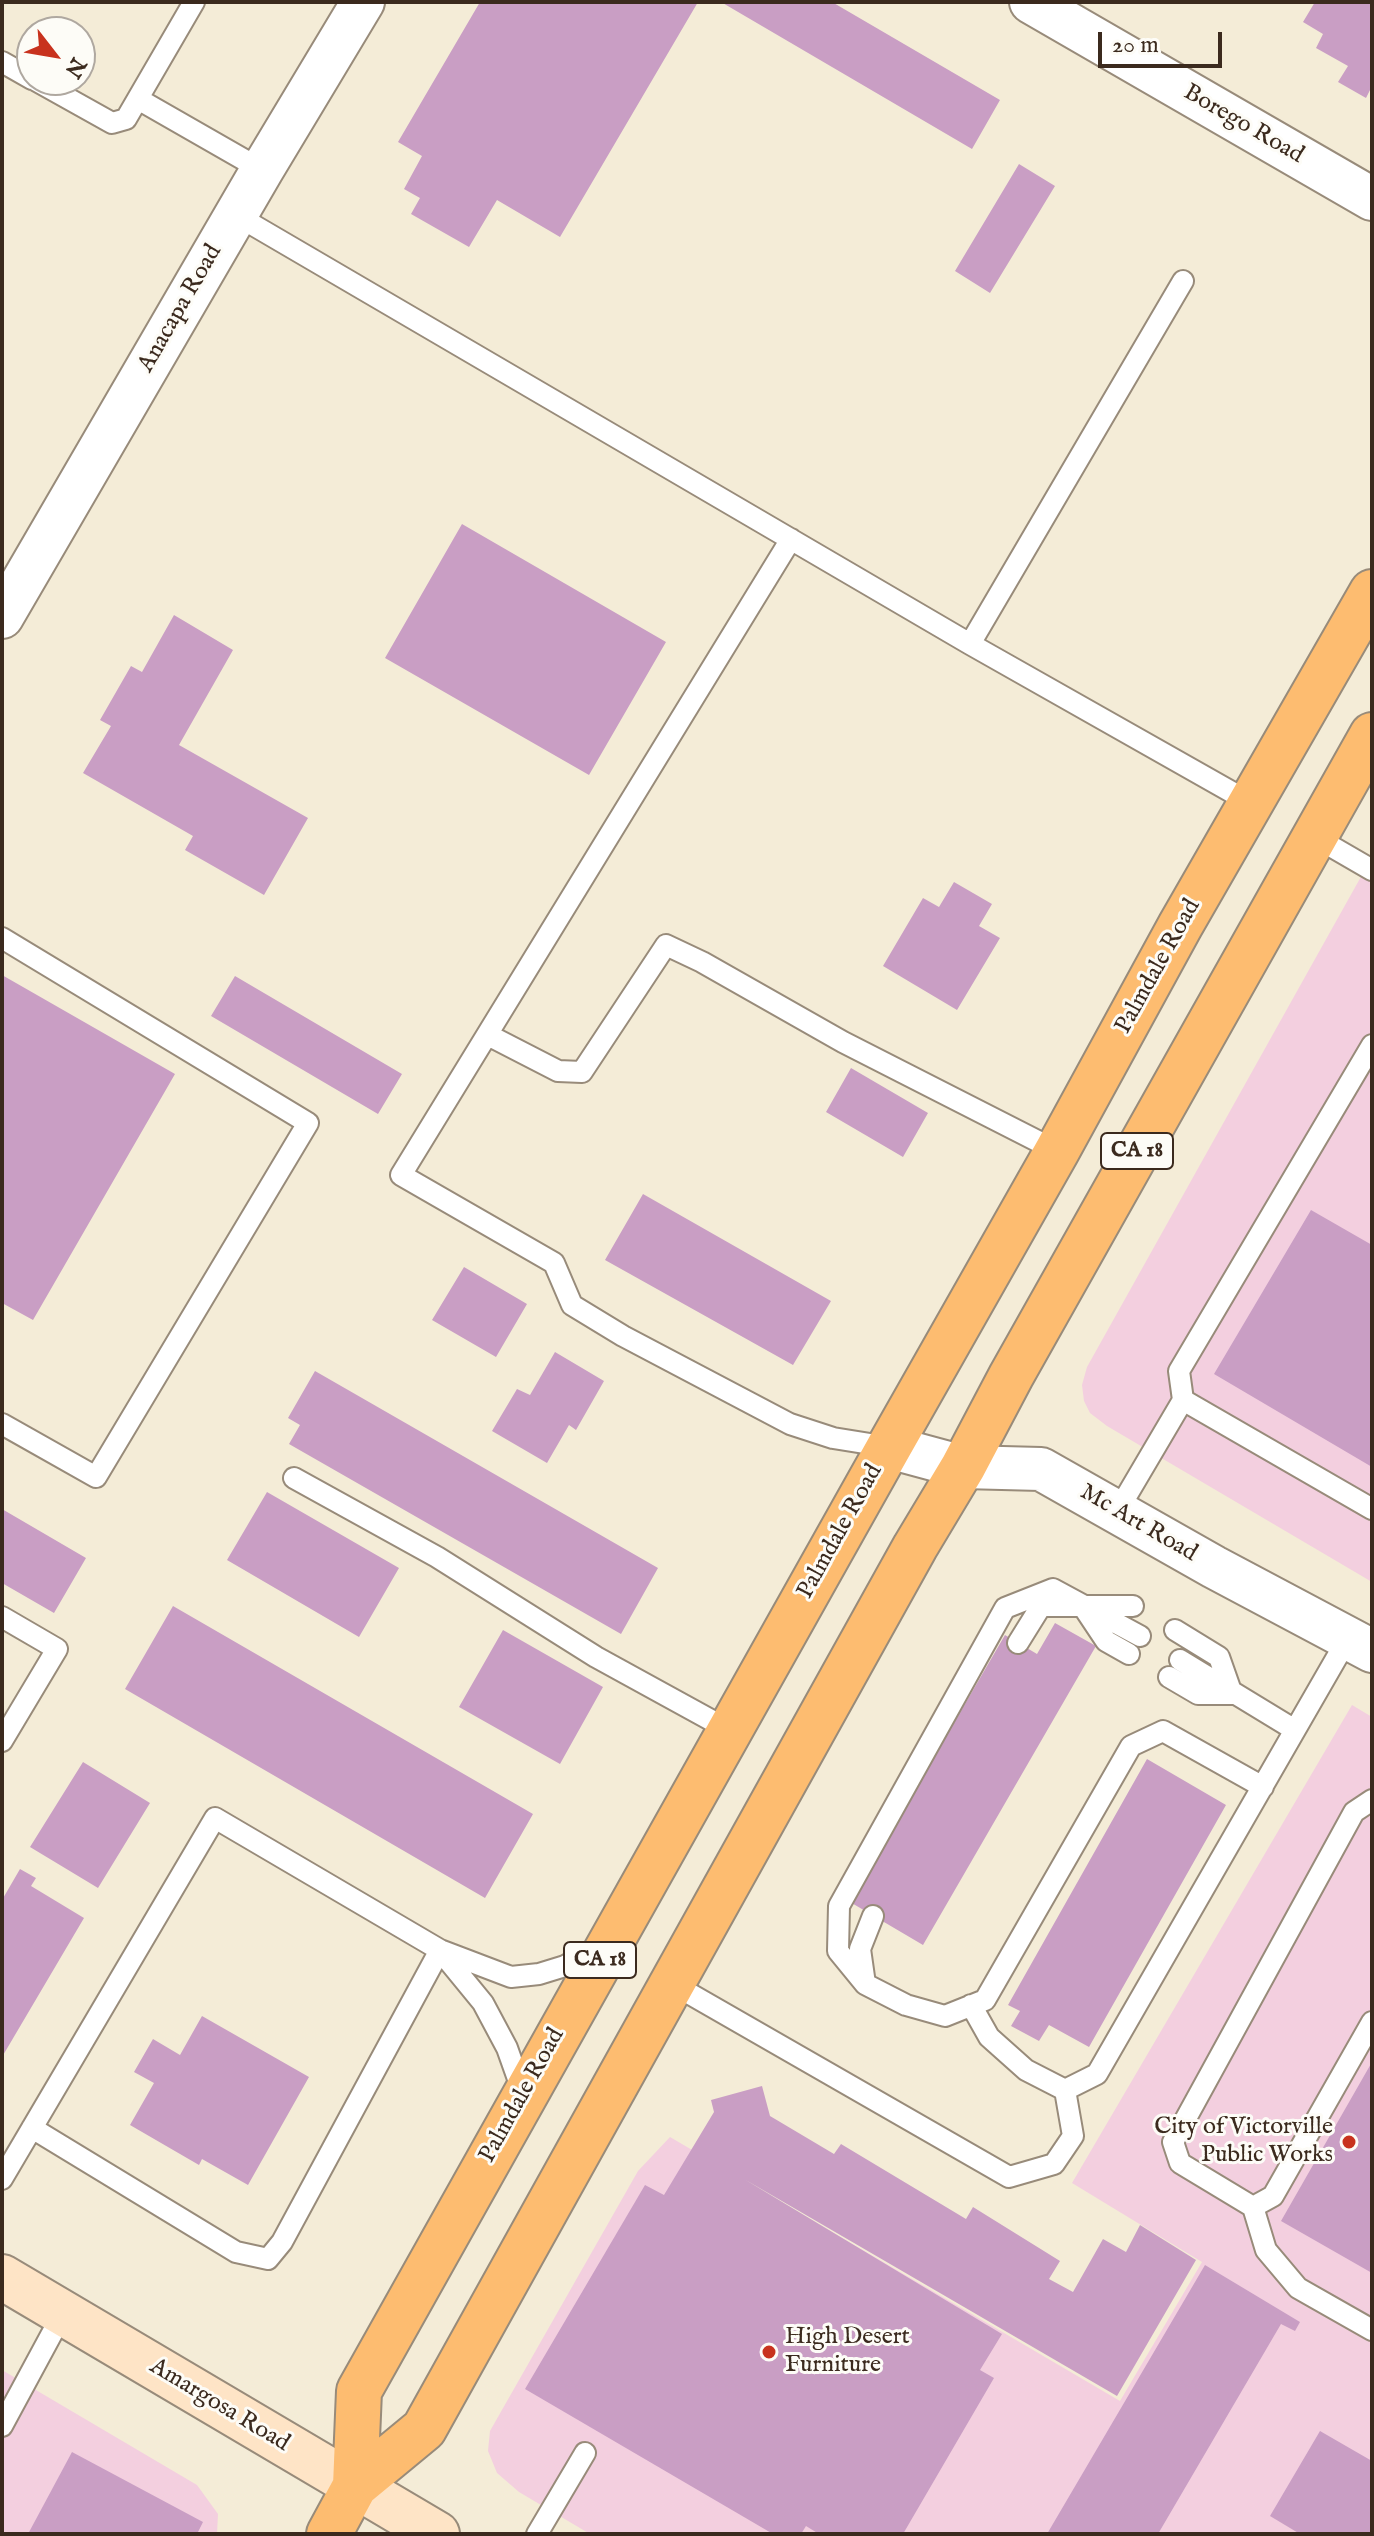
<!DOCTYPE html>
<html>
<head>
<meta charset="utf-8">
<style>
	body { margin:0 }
	#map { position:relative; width:1374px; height:2536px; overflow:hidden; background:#f4ecd7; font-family:"IM FELL English",serif }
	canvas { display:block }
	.frame { position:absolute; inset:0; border:4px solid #3b2a1e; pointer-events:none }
	.north { position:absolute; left:16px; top:16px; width:80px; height:80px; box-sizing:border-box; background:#fdfcf7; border:2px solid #afa8a0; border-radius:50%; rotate:121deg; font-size:22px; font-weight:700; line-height:32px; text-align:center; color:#3b2a1e }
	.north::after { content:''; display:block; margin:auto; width:28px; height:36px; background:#c8321e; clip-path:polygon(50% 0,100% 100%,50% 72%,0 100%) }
	.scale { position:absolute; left:1098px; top:32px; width:124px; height:36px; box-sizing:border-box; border:4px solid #3b2a1e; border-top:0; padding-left:10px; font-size:24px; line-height:28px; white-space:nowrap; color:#3b2a1e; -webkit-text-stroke:6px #fdfcf7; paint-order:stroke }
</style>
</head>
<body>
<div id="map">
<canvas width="1374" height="2536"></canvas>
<div class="frame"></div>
<div class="north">N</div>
<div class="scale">20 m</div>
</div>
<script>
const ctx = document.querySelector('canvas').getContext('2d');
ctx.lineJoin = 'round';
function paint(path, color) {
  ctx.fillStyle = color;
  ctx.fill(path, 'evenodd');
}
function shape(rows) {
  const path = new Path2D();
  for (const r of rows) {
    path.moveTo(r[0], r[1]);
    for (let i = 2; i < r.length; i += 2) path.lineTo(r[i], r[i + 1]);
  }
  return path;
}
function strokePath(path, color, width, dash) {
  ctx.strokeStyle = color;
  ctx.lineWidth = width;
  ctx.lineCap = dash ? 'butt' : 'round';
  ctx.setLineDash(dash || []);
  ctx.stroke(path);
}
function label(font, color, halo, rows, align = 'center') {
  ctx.font = font + ' "IM FELL English",serif';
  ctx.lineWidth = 6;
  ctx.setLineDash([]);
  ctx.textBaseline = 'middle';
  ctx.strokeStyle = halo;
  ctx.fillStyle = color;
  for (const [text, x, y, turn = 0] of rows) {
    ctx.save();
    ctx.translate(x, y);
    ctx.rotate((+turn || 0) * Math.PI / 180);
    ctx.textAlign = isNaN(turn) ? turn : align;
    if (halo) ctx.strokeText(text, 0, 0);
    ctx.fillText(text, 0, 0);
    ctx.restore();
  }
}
paint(shape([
	[1372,857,1372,1582,1107,1426,1090,1413,1084,1401,1082,1385,1087,1367],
	[1352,1705,1372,1717,1372,2534,590,2534,519,2492,497,2473,488,2451,490,2431,638,2171,670,2137,1120,2401,1202,2262,1072,2183],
	[2,2370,197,2485,218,2514,217,2534,2,2534]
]), '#f3cfdf');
paint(shape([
	[480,2,698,2,560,237,497,200,469,247,411,214,420,198,404,189,422,156,398,142],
	[721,2,832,2,1000,100,972,149],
	[1315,2,1372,2,1372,86,1366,98,1338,82,1348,66,1316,48,1323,34,1303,22],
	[1019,164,1055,186,990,293,955,271],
	[462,524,666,642,589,775,385,658],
	[174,615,233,650,179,745,308,818,264,895,185,850,193,836,83,773,111,726,100,720,131,666,142,672],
	[954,882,992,904,979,926,1000,938,957,1010,883,966,923,898,939,907],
	[2,975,175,1074,33,1320,2,1303],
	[235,976,402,1074,378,1114,211,1016],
	[851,1068,928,1113,903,1157,826,1112],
	[643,1194,831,1301,793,1365,605,1260],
	[1311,1210,1372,1245,1372,1467,1214,1374],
	[464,1267,527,1304,496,1357,432,1320],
	[555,1352,604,1381,576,1430,569,1425,547,1463,492,1431,517,1389,530,1395],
	[315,1371,658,1568,621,1634,289,1444,300,1425,288,1418],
	[267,1492,399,1568,359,1637,227,1560],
	[2,1509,86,1558,54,1613,2,1583],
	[173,1606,533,1814,485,1898,125,1689],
	[1055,1623,1096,1646,923,1945,850,1902,1005,1635,1037,1654],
	[503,1630,603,1687,560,1764,459,1707],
	[1147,1759,1226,1805,1089,2047,1049,2025,1039,2041,1011,2026,1020,2011,1008,2005],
	[83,1762,150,1803,98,1888,30,1847],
	[20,1869,36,1878,31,1886,84,1918,2,2057,2,1900],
	[202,2016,309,2077,248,2185,202,2159,199,2165,130,2125,154,2083,134,2072,153,2039,180,2055],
	[1372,2062,1372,2273,1281,2221],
	[762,2086,770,2116,834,2154,841,2144,966,2219,973,2207,1060,2261,1049,2279,1073,2292,1103,2239,1126,2252,1140,2225,1196,2260,1117,2396,744,2179,1002,2334,980,2370,994,2378,903,2534,819,2534,806,2526,801,2534,773,2534,525,2389,645,2185,664,2195,714,2112,711,2100],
	[1205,2265,1300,2322,1295,2331,1281,2324,1158,2534,1047,2534],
	[1320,2431,1372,2461,1372,2534,1300,2534,1270,2516],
	[72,2452,203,2522,197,2534,28,2534]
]), '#c99ec4');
const lane = shape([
	[2,62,32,79],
	[35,80,112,123,126,119,194,2],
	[138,99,262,170],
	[236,215,970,644,1251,803],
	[791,539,401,1175,554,1263,572,1305,623,1336,790,1424,833,1438,889,1447],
	[970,644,1183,281],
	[1315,837,1372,870],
	[2,938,308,1123,96,1477,2,1424],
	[488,1035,558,1071,582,1072,666,945,702,962,843,1042,1057,1151],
	[1183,1400,1372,1509],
	[294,1478,437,1557,596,1657,729,1730],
	[1117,1512,1183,1400,1179,1371,1372,1045],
	[1084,1608,1106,1641,1129,1654],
	[2,1617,57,1649,2,1741],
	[1175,1630,1219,1657,1232,1694],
	[1140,1636,1053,1589,1005,1608,839,1906,838,1951,865,1984,906,2005,945,2016,985,2000,1131,1746,1163,1731,1263,1787],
	[1018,1643,1041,1606,1133,1606],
	[1180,1660,1295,1730],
	[1169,1677,1198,1694,1232,1694],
	[1372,1800,1354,1812,1173,2142,1180,2163,1253,2207,1273,2196,1372,2022],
	[442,1953,483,2003,507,2048,523,2093],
	[671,1983,1009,2177,1054,2164,1073,2136,1065,2090],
	[865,1984,860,1949,873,1916],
	[971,2005,989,2037,1026,2070,1065,2090],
	[1065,2090,1097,2074,1348,1638],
	[32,2128,236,2252,268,2259,282,2242,440,1950],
	[2,2179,215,1818,440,1950,511,1977,539,1974,565,1966,597,1948],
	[1253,2207,1266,2250,1298,2288,1372,2330],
	[2,2426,63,2313],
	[537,2534,585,2453]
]);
const street = shape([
	[1031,2,1372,199],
	[2,617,262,170,363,2],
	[889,1447,963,1467,1041,1469,1214,1567,1372,1651]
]);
const secondary = shape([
	[2,2277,437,2534]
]);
const highway = shape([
	[355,2486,359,2391,889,1447,1057,1151,1180,926,1372,592],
	[329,2534,355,2486,424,2429,915,1547,963,1467,1011,1376,1372,735]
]);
strokePath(lane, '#988b7a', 24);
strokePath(street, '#988b7a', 46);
strokePath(secondary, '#988b7a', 48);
strokePath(highway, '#988b7a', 48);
strokePath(lane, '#fff', 20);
strokePath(street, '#fff', 42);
strokePath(secondary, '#fee4c6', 44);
strokePath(highway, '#fdbc70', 44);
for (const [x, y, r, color] of [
	[1349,2142,8,"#c8321e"],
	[769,2352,8,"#c8321e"]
]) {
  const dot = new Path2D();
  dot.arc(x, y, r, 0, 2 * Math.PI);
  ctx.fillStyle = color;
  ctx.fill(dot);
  strokePath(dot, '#fdfcf7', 3);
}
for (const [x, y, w] of [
	[1137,1151,72],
	[600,1960,72]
]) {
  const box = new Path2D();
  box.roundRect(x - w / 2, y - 18, w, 36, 6);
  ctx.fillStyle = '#fdfcf7';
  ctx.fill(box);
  strokePath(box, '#3b2a1e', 2);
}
label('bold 22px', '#3b2a1e', null, [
	["CA 18",1137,1151],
	["CA 18",600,1960]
]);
label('24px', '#3b2a1e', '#fdfcf7', [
	["Borego Road",1243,125,30],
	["Anacapa Road",181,309,-60],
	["Palmdale Road",1159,967,-61],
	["Mc Art Road",1138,1524,30],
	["Palmdale Road",841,1532,-61],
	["Palmdale Road",523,2096,-61],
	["Amargosa Road",219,2406,31]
]);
label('24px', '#3b2a1e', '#fdfcf7', [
	["City of Victorville",1333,2128],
	["Public Works",1333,2156],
	["High Desert",785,2338,"left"],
	["Furniture",785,2366,"left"]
], 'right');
</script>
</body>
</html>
